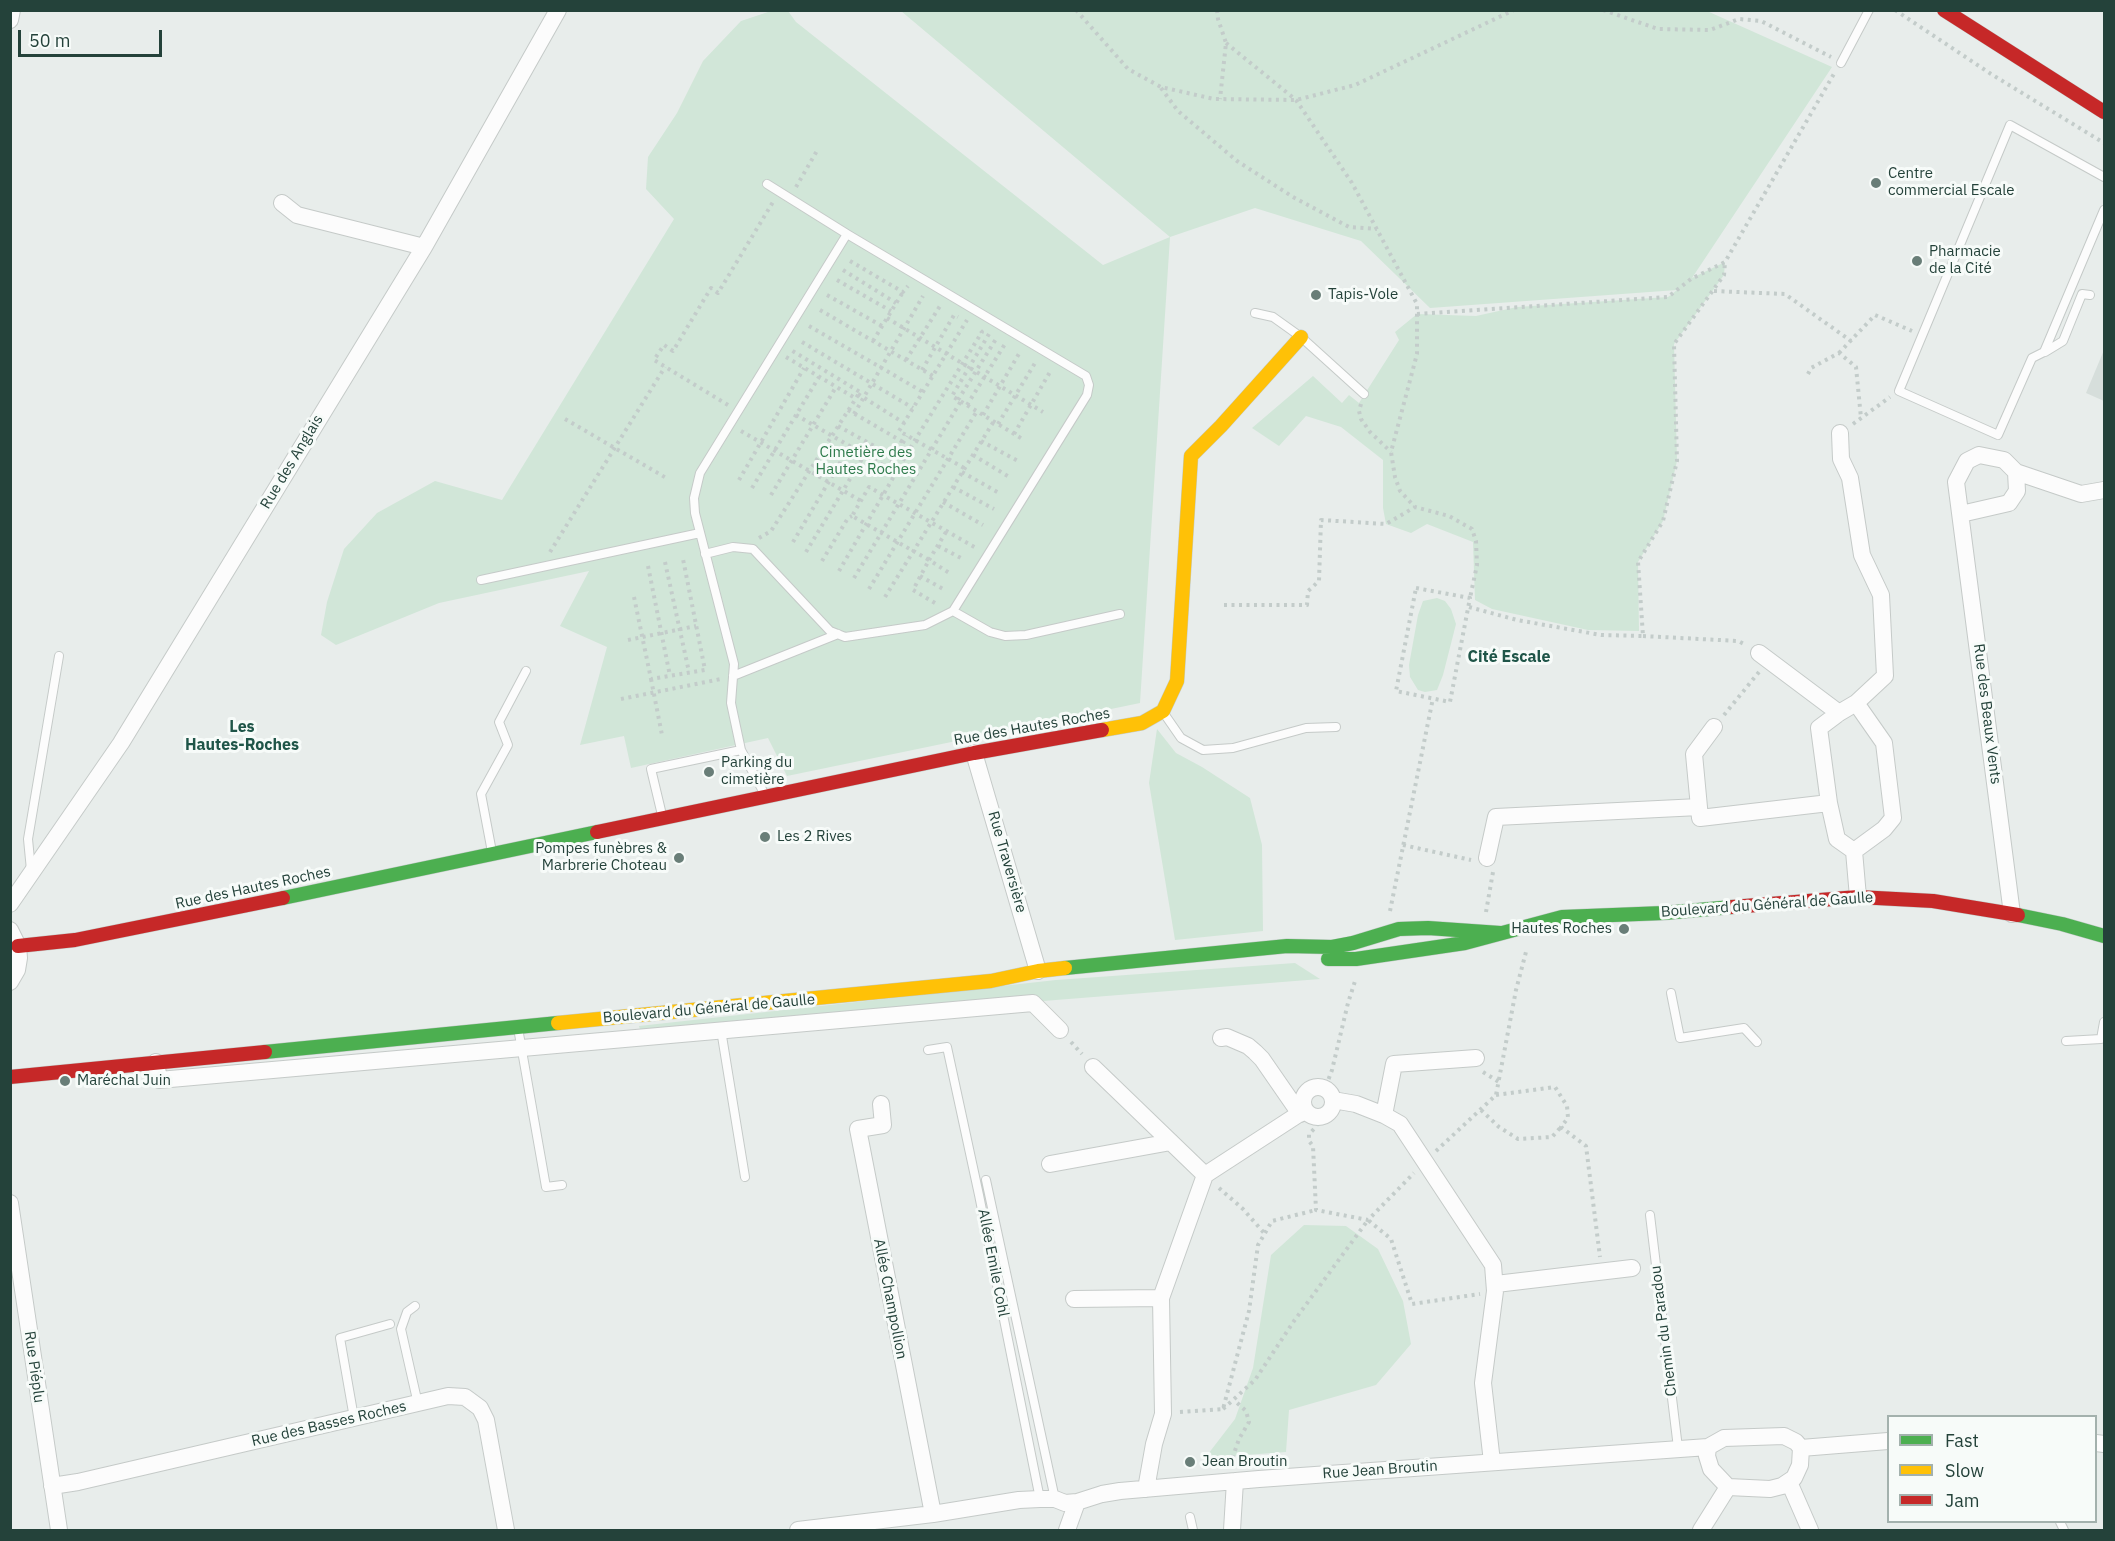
<!DOCTYPE html>
<html>
<head>
<meta charset="utf-8">
<style>
	body { margin:0 }
	#map { position:relative; width:2115px; height:1541px; overflow:hidden; background:#e8edeb; font-family:"IBM Plex Sans",sans-serif }
	canvas { display:block }
	.frame { position:absolute; inset:0; border:12px solid #24423a; pointer-events:none }
	.legend { position:absolute; left:1887px; top:1415px; width:210px; height:108px; box-sizing:border-box; background:#f7fbf9; border:2px solid #a3b1ad; margin:0; padding:8px 10px; list-style:none; font-size:18px; color:#24423a }
	.legend li { display:flex; align-items:center; gap:12px; height:30px }
	.legend b { width:30px; border:2px solid #a3b1ad }
	.scale { position:absolute; left:18px; top:30px; width:144px; height:27px; box-sizing:border-box; border:3px solid #24423a; border-top:0; padding-left:8px; font-size:18px; line-height:21px; white-space:nowrap; color:#24423a; -webkit-text-stroke:4px #f7fbf9; paint-order:stroke }
</style>
</head>
<body>
<div id="map">
<canvas width="2115" height="1541"></canvas>
<div class="frame"></div>
<ul class="legend">
<li><b style="height:8px;background:#4caf50"></b>Fast</li>
<li><b style="height:8px;background:#ffc107"></b>Slow</li>
<li><b style="height:8px;background:#c62828"></b>Jam</li>
</ul>
<div class="scale">50 m</div>
</div>
<script>
const ctx = document.querySelector('canvas').getContext('2d');
ctx.lineJoin = 'round';
function paint(path, color) {
  ctx.fillStyle = color;
  ctx.fill(path, 'evenodd');
}
function shape(rows) {
  const path = new Path2D();
  for (const r of rows) {
    if (r.length === 3) {
      path.moveTo(r[0] + r[2], r[1]);
      path.arc(r[0], r[1], r[2], 0, 2 * Math.PI);
      continue;
    }
    path.moveTo(r[0], r[1]);
    for (let i = 2; i < r.length; i += 2) path.lineTo(r[i], r[i + 1]);
  }
  return path;
}
function strokePath(path, color, width, dash) {
  ctx.strokeStyle = color;
  ctx.lineWidth = width;
  ctx.lineCap = dash ? 'butt' : 'round';
  ctx.setLineDash(dash || []);
  ctx.stroke(path);
}
function label(font, color, halo, rows, align = 'center') {
  ctx.font = font + ' "IBM Plex Sans",sans-serif';
  ctx.lineWidth = 6;
  ctx.setLineDash([]);
  ctx.textBaseline = 'middle';
  ctx.strokeStyle = halo;
  ctx.fillStyle = color;
  for (const [text, x, y, turn = 0] of rows) {
    ctx.save();
    ctx.translate(x, y);
    ctx.rotate((+turn || 0) * Math.PI / 180);
    ctx.textAlign = isNaN(turn) ? turn : align;
    if (halo) ctx.strokeText(text, 0, 0);
    ctx.fillText(text, 0, 0);
    ctx.restore();
  }
}
paint(shape([
	[2104,350,2104,401,2086,393]
]), '#d6dedb');
paint(shape([
	[771,11,788,11,796,22,1103,265,1170,237,1140,703,787,776,768,738,631,768,624,736,580,745,607,647,560,626,589,571,439,603,336,645,321,635,327,602,344,549,377,513,435,481,502,500,674,219,646,189,648,157,677,113,703,61,741,21],
	[901,11,1707,11,1832,67,1692,278,1725,262,1724,275,1674,344,1677,461,1663,521,1638,562,1639,631,1588,630,1492,609,1475,600,1473,542,1427,524,1411,533,1386,524,1383,508,1383,460,1341,427,1306,416,1279,446,1252,428,1313,376,1342,403,1349,395,1359,403,1399,340,1395,332,1417,314,1476,316,1517,307,1668,297,1677,290,1430,308,1361,241,1255,208,1170,237],
	[1437,598,1445,601,1451,609,1456,624,1443,675,1437,690,1425,692,1418,690,1410,677,1409,665,1418,615,1423,601],
	[1157,729,1176,753,1202,767,1250,798,1262,845,1263,931,1175,940,1149,783],
	[1295,963,1320,979,641,1033,639,1026,1056,980],
	[1304,1225,1346,1226,1378,1249,1403,1301,1411,1344,1376,1385,1289,1410,1286,1452,1205,1458,1235,1419,1253,1368,1271,1255]
]), '#d1e6d8');
const lane = shape([
	[1841,63,1869,10],
	[2104,177,2010,125,1899,391,1998,435,2032,358,2044,352,2104,210],
	[767,184,847,234],
	[1255,313,1273,317,1301,337,1364,394],
	[2045,352,2063,341,2082,294,2090,295],
	[705,554,733,547,753,549,830,631,845,637,925,625,953,611,1087,395,1089,385,1086,376,847,234,700,473,694,498,695,513,734,664,731,703,741,750],
	[481,580,700,533],
	[953,611,990,632,1005,636,1026,635,1120,614],
	[733,676,838,634],
	[1163,712,1181,738,1203,750,1233,748,1306,728,1336,727],
	[662,815,651,769,741,750,765,795],
	[492,852,481,794,508,745,499,722,526,671],
	[31,870,28,839,59,656],
	[1671,993,1680,1038,1744,1028,1757,1042],
	[518,1028,546,1187,562,1185],
	[721,1030,745,1177],
	[2066,1041,2101,1039,2104,1022],
	[928,1050,947,1047,979,1195,1040,1499],
	[986,1180,1055,1499],
	[1650,1215,1678,1448],
	[415,1306,407,1312,401,1329,418,1404],
	[354,1418,340,1338,390,1324],
	[1190,1517,1193,1530],
	[2060,1522,2064,1530]
]);
const street = shape([
	[10,20,12,10],
	[282,203,297,215,424,247],
	[1840,433,1841,459,1850,478,1862,555,1881,595,1885,676,1856,703,1839,713,1819,728,1829,803,1837,839,1854,851,1858,897],
	[2016,472,2081,494,2104,490],
	[1961,514,2009,503,2017,491,2016,472,2004,460,1979,455,1967,461,1956,482,2012,914],
	[1759,653,1839,713],
	[1714,727,1694,754,1700,818,1829,803],
	[974,753,1038,971],
	[1854,851,1884,829,1893,818,1884,743,1856,703],
	[1487,858,1496,817,1699,807],
	[10,904,121,743,424,247,558,10],
	[10,930,18,946,19,958,17,970,10,982],
	[1221,1038,1227,1037,1248,1046,1255,1052,1262,1059,1300,1114],
	[156,1062,159,1080,1033,1003,1060,1030],
	[1093,1067,1205,1175],
	[1318,1102,15],
	[1333,1100,1356,1104,1384,1115,1400,1124,1493,1265,1495,1291,1483,1383,1492,1462],
	[881,1104,883,1125,858,1129,933,1514],
	[1384,1115,1394,1064,1476,1058],
	[1050,1164,1171,1142],
	[10,1203,59,1530],
	[1496,1284,1632,1268],
	[1074,1299,1161,1298],
	[1784,1436,1796,1442,1801,1448,1800,1465,1794,1478,1782,1486,1770,1489,1728,1487,1711,1469,1707,1456,1708,1447,1724,1438,1784,1436],
	[2096,1443,2104,1444],
	[1801,1448,1888,1441],
	[1789,1482,1810,1530],
	[52,1486,78,1482,448,1396,465,1397,480,1408,486,1420,506,1530],
	[1146,1489,1154,1444,1163,1414,1161,1298,1205,1175,1305,1110],
	[798,1530,933,1514,1019,1500,1040,1499,1055,1499,1065,1503,1077,1502,1102,1494,1120,1491,1259,1479,1708,1447],
	[1067,1530,1077,1502],
	[1232,1530,1235,1481],
	[1701,1530,1728,1487]
]);
const fast = shape([
	[283,898,597,832],
	[2018,915,2062,924,2104,936],
	[1328,959,1356,959,1465,943,1562,917,1664,913,1732,907],
	[1065,968,1287,946,1332,947,1353,943,1399,929,1428,928,1500,933],
	[265,1052,558,1023]
]);
const slow = shape([
	[1102,730,1142,723,1163,711,1177,681,1191,456,1221,426,1301,337],
	[558,1023,991,981,1038,971,1065,968]
]);
const jam = shape([
	[1944,10,2104,112],
	[597,832,974,753,1102,730],
	[1732,907,1858,897,1933,901,2018,915],
	[18,946,75,940,283,898],
	[10,1077,265,1052]
]);
strokePath(lane, '#c5cac8', 10);
strokePath(street, '#c5cac8', 18);
strokePath(fast, '#c3cbc8', 15);
strokePath(slow, '#c3cbc8', 15);
strokePath(jam, '#c3cbc8', 15);
strokePath(shape([
	[1076,10,1128,69,1161,87,1214,99,1296,100,1355,85,1514,10],
	[1217,10,1218,19,1226,43,1220,99],
	[1603,10,1658,29,1710,30,1739,19,1761,21,1831,57],
	[1895,10,1991,74,2104,143],
	[1226,43,1296,100,1352,183,1417,304,1417,354,1391,452,1395,477,1400,491,1415,507,1449,516,1472,529,1476,541,1477,565,1470,598],
	[1161,88,1178,111,1237,161,1293,197,1349,227,1377,229],
	[796,187,818,149],
	[850,261,903,292,908,286],
	[843,270,896,303],
	[837,280,891,311],
	[1714,291,1785,294,1851,341],
	[827,295,882,326],
	[820,310,933,376],
	[1417,314,1668,297,1691,279,1725,262,1835,72],
	[887,318,1043,412],
	[809,326,923,392],
	[989,334,952,396,1024,440],
	[873,341,903,292],
	[802,342,913,408],
	[1839,353,1875,315,1912,331],
	[786,357,855,398],
	[906,360,940,306],
	[922,370,954,315,958,317],
	[1808,374,1811,368,1839,353,1856,367,1861,418],
	[858,394,904,423],
	[958,400,996,339,998,340],
	[1361,404,1359,411,1361,419,1370,432,1391,452],
	[728,405,654,360,664,345,673,351,711,288,718,293,773,202],
	[967,405,1005,344],
	[848,410,903,442],
	[854,414,923,296],
	[796,415,888,468,907,436],
	[983,415,1020,352],
	[565,419,668,479],
	[998,424,1035,363],
	[1853,424,1890,397],
	[838,426,894,457],
	[741,431,861,501],
	[1014,434,1050,372,1047,371],
	[981,441,1018,461],
	[973,455,1011,478],
	[964,468,899,431,967,320],
	[962,472,999,493],
	[739,480,804,368],
	[953,487,994,509],
	[752,488,819,377],
	[771,495,836,387],
	[943,502,983,525],
	[946,532,929,560,951,574],
	[759,538,771,531,860,392,791,350],
	[793,542,850,446],
	[938,546,961,558],
	[550,552,665,367],
	[806,552,865,454],
	[822,561,848,518,852,516],
	[665,562,689,672],
	[648,566,670,676],
	[839,571,915,440,982,332,980,330],
	[920,576,943,589],
	[854,578,961,401],
	[1416,588,1470,598,1450,702,1396,691,1416,588],
	[869,589,977,411],
	[634,597,651,679,705,670,683,559],
	[885,597,994,421],
	[935,603,913,590,929,560,852,516,869,487,978,549],
	[1224,605,1307,605,1308,591,1319,581,1321,520,1386,524,1415,507],
	[1469,607,1517,620,1601,635,1643,636,1638,562,1663,521,1677,461,1674,344,1724,275,1725,262],
	[1643,636,1738,641,1746,645],
	[628,640,696,626],
	[651,679,662,735],
	[621,699,721,679],
	[1724,715,1759,672],
	[1403,845,1471,860],
	[1390,911,1433,698],
	[1486,912,1493,872],
	[1071,1042,1082,1054],
	[1483,1072,1499,1082],
	[1326,1086,1332,1070,1348,1003,1356,978],
	[1496,1095,1555,1087,1567,1106,1568,1118,1561,1127,1586,1146,1600,1257],
	[1481,1110,1499,1127,1518,1139,1552,1137,1561,1127],
	[1318,1123,1315,1128,1309,1134,1309,1141,1313,1146,1316,1210,1368,1220,1414,1173],
	[1436,1151,1496,1095,1516,990,1527,948],
	[1219,1188,1243,1209,1265,1234],
	[1223,1409,1255,1380,1294,1321,1368,1220,1391,1239,1412,1304,1480,1294],
	[1180,1412,1223,1409,1249,1311,1258,1245,1272,1221,1316,1210],
	[1230,1465,1239,1439,1249,1422,1246,1411,1235,1401]
]), '#c3ccca', 4, [3, 4.5]);
strokePath(lane, '#fcfcfc', 8);
strokePath(street, '#fcfcfc', 16);
strokePath(fast, '#4caf50', 14);
strokePath(slow, '#ffc107', 14);
strokePath(jam, '#c62828', 14);
for (const [x, y, r, color] of [
	[1876,183,6,"#697e78"],
	[1917,261,6,"#697e78"],
	[1316,295,6,"#697e78"],
	[709,772,6,"#697e78"],
	[765,837,6,"#697e78"],
	[679,858,6,"#697e78"],
	[1624,929,6,"#697e78"],
	[65,1081,6,"#697e78"],
	[1190,1462,6,"#697e78"]
]) {
  const dot = new Path2D();
  dot.arc(x, y, r, 0, 2 * Math.PI);
  ctx.fillStyle = color;
  ctx.fill(dot);
  strokePath(dot, '#f7fbf9', 2);
}
label('15px', '#24423a', '#f7fbf9', [
	["Centre",1888,174],
	["commercial Escale",1888,191],
	["Pharmacie",1929,252],
	["de la Cité",1929,269],
	["Tapis-Vole",1328,295],
	["Parking du",721,763],
	["cimetière",721,780],
	["Les 2 Rives",777,837],
	["Pompes funèbres &",667,849,"right"],
	["Marbrerie Choteau",667,866,"right"],
	["Hautes Roches",1612,929,"right"],
	["Maréchal Juin",77,1081],
	["Jean Broutin",1202,1462]
], 'left');
label('15px', '#2d7a4b', '#f7fbf9', [
	["Cimetière des",866,453],
	["Hautes Roches",866,470]
]);
label('15px', '#24423a', '#f7fbf9', [
	["Rue des Anglais",292,462,-59],
	["Rue des Beaux Vents",1987,714,83],
	["Rue des Hautes Roches",1032,727,-10],
	["Rue Traversière",1007,862,74],
	["Rue des Hautes Roches",253,888,-12],
	["Boulevard du Général de Gaulle",1767,905,-4],
	["Boulevard du Général de Gaulle",709,1009,-5],
	["Allée Emile Cohl",993,1263,79],
	["Allée Champollion",890,1299,79],
	["Chemin du Paradou",1664,1331,-97],
	["Rue Piéplu",34,1367,82],
	["Rue des Basses Roches",329,1424,-13],
	["Rue Jean Broutin",1380,1470,-4]
]);
label('bold 16px', '#1f5548', '#f7fbf9', [
	["Cité Escale",1509,657],
	["Les",242,727],
	["Hautes-Roches",242,745]
]);
</script>
</body>
</html>
